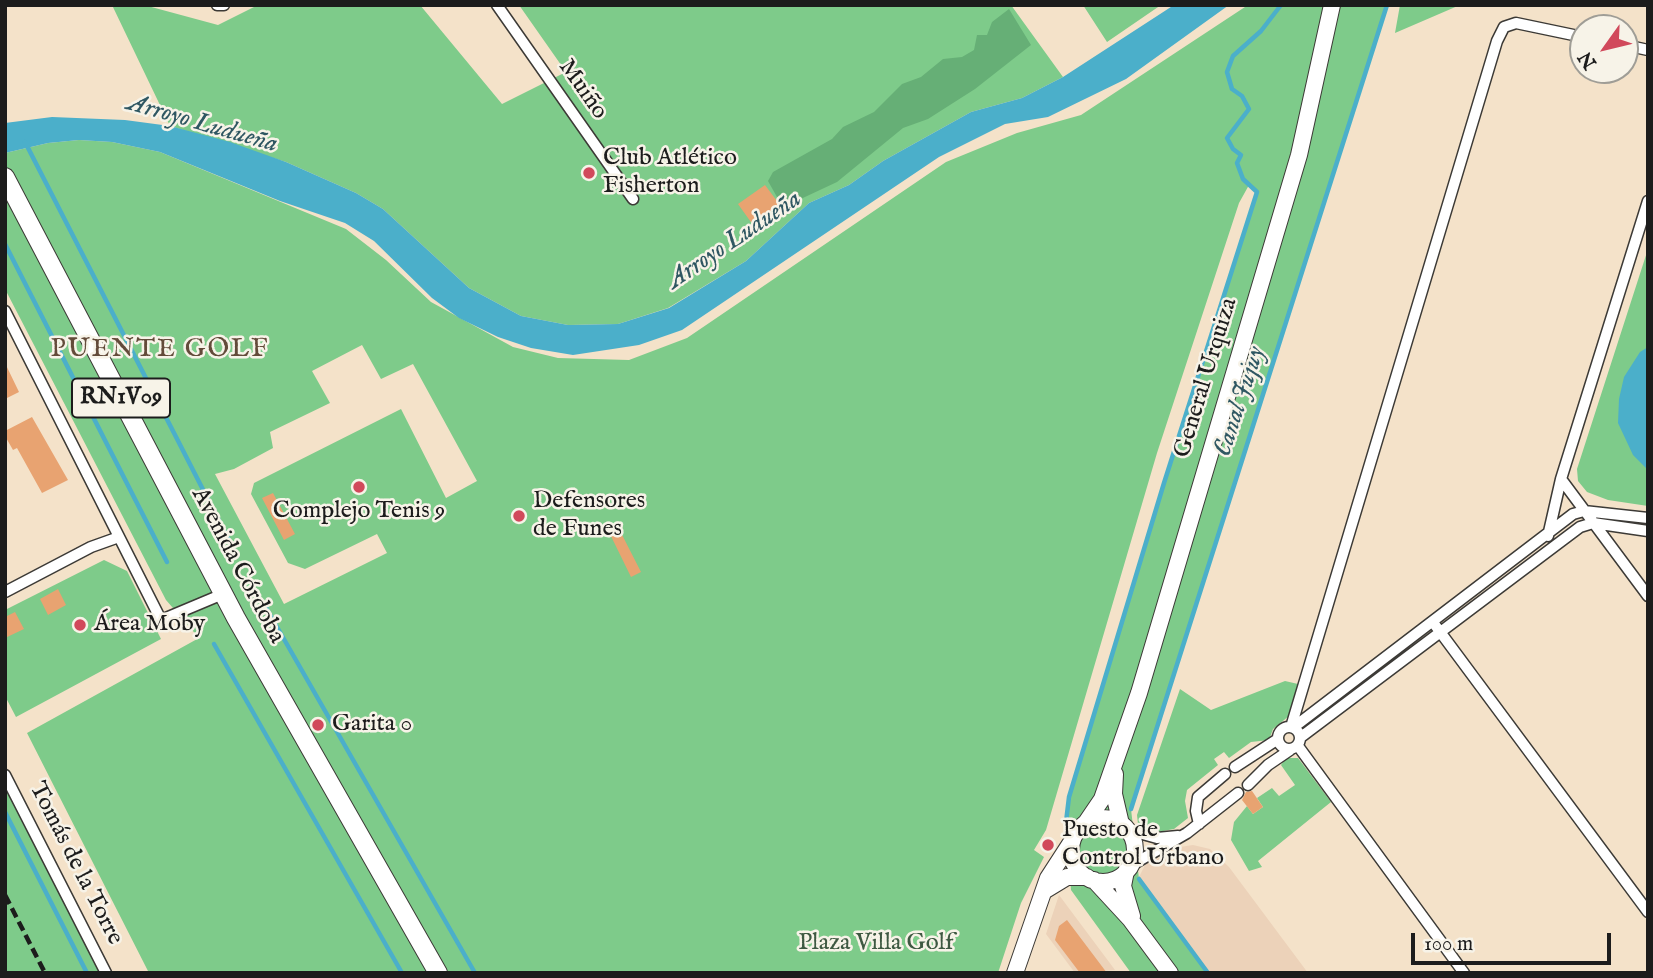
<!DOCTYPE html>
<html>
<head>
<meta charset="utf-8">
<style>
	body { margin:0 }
	#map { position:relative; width:1653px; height:978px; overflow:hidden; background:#f4e2c9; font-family:"IM FELL English",serif }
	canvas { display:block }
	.frame { position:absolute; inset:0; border:7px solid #1c1c1c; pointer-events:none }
	.north { position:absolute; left:1569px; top:14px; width:70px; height:70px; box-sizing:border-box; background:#f7f3e8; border:2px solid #9f9d96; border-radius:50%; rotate:236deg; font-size:19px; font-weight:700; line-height:28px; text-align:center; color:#1c1c1c }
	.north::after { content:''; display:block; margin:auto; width:24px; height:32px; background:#d1495b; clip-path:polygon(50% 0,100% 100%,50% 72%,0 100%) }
	.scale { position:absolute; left:1411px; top:933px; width:200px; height:32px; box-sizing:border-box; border:4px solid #1c1c1c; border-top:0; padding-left:9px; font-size:21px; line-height:24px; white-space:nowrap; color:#1c1c1c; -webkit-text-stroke:5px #f7f3e8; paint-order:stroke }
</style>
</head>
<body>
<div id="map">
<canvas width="1653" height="978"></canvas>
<div class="frame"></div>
<div class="north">N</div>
<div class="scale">100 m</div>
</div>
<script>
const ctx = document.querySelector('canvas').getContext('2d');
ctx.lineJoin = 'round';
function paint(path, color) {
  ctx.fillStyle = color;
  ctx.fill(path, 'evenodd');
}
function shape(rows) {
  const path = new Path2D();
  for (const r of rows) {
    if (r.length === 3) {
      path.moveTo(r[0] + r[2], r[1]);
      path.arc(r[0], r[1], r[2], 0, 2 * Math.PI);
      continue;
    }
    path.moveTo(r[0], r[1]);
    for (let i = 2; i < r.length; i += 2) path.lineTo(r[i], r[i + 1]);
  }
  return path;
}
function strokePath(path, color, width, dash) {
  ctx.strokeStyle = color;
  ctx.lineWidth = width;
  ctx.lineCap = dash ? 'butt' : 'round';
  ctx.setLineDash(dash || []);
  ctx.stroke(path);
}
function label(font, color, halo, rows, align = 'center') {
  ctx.font = font + ' "IM FELL English",serif';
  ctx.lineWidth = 5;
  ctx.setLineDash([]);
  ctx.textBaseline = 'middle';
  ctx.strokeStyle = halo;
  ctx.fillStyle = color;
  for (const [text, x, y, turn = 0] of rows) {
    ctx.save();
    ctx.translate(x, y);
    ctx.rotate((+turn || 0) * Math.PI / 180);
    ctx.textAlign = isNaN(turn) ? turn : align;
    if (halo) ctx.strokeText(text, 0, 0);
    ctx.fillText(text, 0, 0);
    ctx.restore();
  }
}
paint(shape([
	[1193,845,1210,849,1229,867,1308,973,1201,973,1135,885,1145,865,1180,847],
	[1059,895,1115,970,1075,973,1046,934]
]), '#ecd2b9');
paint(shape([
	[112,5,144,5,218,25,258,5,420,5,502,104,566,72,519,5,1011,5,1063,77,1022,98,971,112,883,161,849,185,809,203,746,261,668,308,618,324,568,325,521,316,469,288,383,209,356,193,286,162,170,126],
	[1083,5,1161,5,1107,42],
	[1248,5,1387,5,1131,809,1139,879,1208,973,1131,973,1071,890,1066,822,1069,797,1164,483,1257,192,1249,185,1239,203,1157,453,1046,830,1034,850,1044,857,1021,903,998,973,149,973,27,733,199,638,166,600,5,289,5,153,48,143,79,140,112,142,160,152,346,229,386,260,431,302,513,347,558,358,629,360,687,338,946,162,1017,133,1081,115],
	[362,345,381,379,413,364,477,481,446,498,401,409,254,483,251,494,288,563,305,569,377,534,387,553,284,604,215,474,234,469,273,448,270,432,330,403,312,371],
	[1400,5,1460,5,1395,33],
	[1648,249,1648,506,1608,500,1587,492,1578,481,1577,469],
	[104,560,127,571,161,639,16,717,5,696,5,610],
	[1285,681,1298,684,1289,716,1273,729,1269,740,1251,742,1229,758,1224,752,1214,759,1218,765,1187,790,1185,801,1188,818,1174,829,1152,833,1138,824,1137,815,1180,689,1211,710],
	[1286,758,1298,758,1331,802,1258,861,1262,867,1249,871,1231,840,1234,822,1247,806,1253,814,1263,807,1257,798,1272,788,1279,796,1295,785,1281,765],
	[5,775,106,973,5,973]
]), '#7ecb8a');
paint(shape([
	[1009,9,1031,45,975,89,928,119,903,128,837,182,790,204,777,197,768,181,773,172,832,139,843,127,874,112,902,84,921,77,943,59,962,57,974,50,977,35,987,35,992,22]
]), '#66af76');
paint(shape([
	[1174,5,1229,5,1126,79,1048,117,1005,124,939,157,682,330,639,345,573,355,531,348,498,337,459,318,432,298,374,241,345,223,280,201,160,152,112,142,79,140,48,143,5,153,5,123,52,117,125,120,170,126,230,142,286,162,356,193,383,209,469,288,521,316,568,325,618,324,669,308,746,261,809,203,849,185,883,161,971,112,1022,98,1063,77],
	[1648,347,1648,470,1633,455,1618,423,1619,399,1624,377,1640,352]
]), '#4bafca');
strokePath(shape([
	[25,142,237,556],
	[5,244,167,562],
	[265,606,475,973],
	[214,644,402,973],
	[1131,809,1387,5],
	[5,812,87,973],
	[1066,822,1069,797,1164,483,1257,192,1243,179,1237,163,1241,155,1233,149,1227,138,1249,109,1242,96,1232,89,1227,72,1233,56,1261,31,1281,5],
	[1139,879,1208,973]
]), '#4bafca', 4.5);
paint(shape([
	[765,185,780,205,753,225,738,204],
	[5,363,19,392,5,399],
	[32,417,68,480,42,493,17,448,13,450,5,436,5,431],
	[273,493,295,534,284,540,262,498],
	[617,525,641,572,631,577,608,530],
	[58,589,66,605,48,615,40,599],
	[15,612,24,629,5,638,5,617],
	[1252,791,1263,807,1253,814,1242,800,1246,792],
	[1067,920,1107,973,1080,973,1055,940,1059,926]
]), '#e8a371');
const street = shape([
	[217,5,224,5],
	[497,5,633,199],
	[1625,45,1648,50],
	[5,311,161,620,223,594],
	[1561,479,1648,596],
	[1548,536,1561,479,1648,201],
	[5,592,91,547,119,537],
	[1435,625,1648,912],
	[1289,738,11],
	[1291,727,1497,41,1504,27,1516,23,1583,37],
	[1294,727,1573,514,1584,511,1648,518],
	[1301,737,1580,527,1593,523,1648,531],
	[1298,746,1464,973],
	[1235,767,1278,739],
	[5,775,106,973],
	[1248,785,1268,765,1290,750],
	[1199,824,1196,811,1198,797,1225,774],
	[1128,830,1157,838,1178,836],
	[1130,866,1187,833,1238,793]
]);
const secondary = shape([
	[1115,774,1114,794,1121,824],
	[1103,850,32],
	[1085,824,1102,799,1139,693,1299,155,1332,5],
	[1126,871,1123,886,1132,916],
	[1094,880,1130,919,1170,973],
	[1044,891,1067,877,1087,877],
	[1015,973,1048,878,1072,841]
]);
const primary = shape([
	[5,177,236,618,438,973]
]);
strokePath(street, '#3c3a36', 13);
strokePath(secondary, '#3c3a36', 18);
strokePath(primary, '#3c3a36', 20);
strokePath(street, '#fff', 10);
strokePath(secondary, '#fff', 16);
strokePath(primary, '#fff', 18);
strokePath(shape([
	[5,895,45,973]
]), '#1c1c1c', 4.5, [10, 5]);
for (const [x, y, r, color] of [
	[589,173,7,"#d1495b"],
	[359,487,7,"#d1495b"],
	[519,516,7,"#d1495b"],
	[80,625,7,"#d1495b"],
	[318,725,7,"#d1495b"],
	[1048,845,7,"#d1495b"]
]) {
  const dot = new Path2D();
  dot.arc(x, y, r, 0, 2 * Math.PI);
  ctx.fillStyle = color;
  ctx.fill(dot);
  strokePath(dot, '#f7f3e8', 2.5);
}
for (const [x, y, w] of [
	[121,398,98]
]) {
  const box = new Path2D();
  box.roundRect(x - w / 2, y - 19.5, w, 39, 5);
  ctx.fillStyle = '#f7f3e8';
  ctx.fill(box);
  strokePath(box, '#1c1c1c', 2);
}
label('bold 23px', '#1c1c1c', null, [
	["RN1V09",121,398]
]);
label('24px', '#1c1c1c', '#f7f3e8', [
	["Muiño",582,90,55],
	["General Urquiza",1207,378,-73],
	["Avenida Córdoba",237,566,62],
	["Tomás de la Torre",75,864,63]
]);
label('24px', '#1c1c1c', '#f7f3e8', [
	["Club Atlético",603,159],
	["Fisherton",603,187],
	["Defensores",533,502],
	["de Funes",533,530],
	["Complejo Tenis 9",359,512,"center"],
	["Área Moby",94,625],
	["Garita 0",332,725],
	["Puesto de",1062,831],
	["Control Urbano",1062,859]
], 'left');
label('24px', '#3e5942', '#f7f3e8', [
	["Plaza Villa Golf",876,944]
]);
label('italic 26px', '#2f5762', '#f7f3e8', [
	["Arroyo Ludueña",202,125,16],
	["Arroyo Ludueña",735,241,-34],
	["Canal Jujuy",1241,402,-72]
]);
ctx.letterSpacing = '2px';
label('26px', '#634b3a', '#f7f3e8', [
	["PUENTE GOLF",160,351]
]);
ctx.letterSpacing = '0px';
</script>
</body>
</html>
